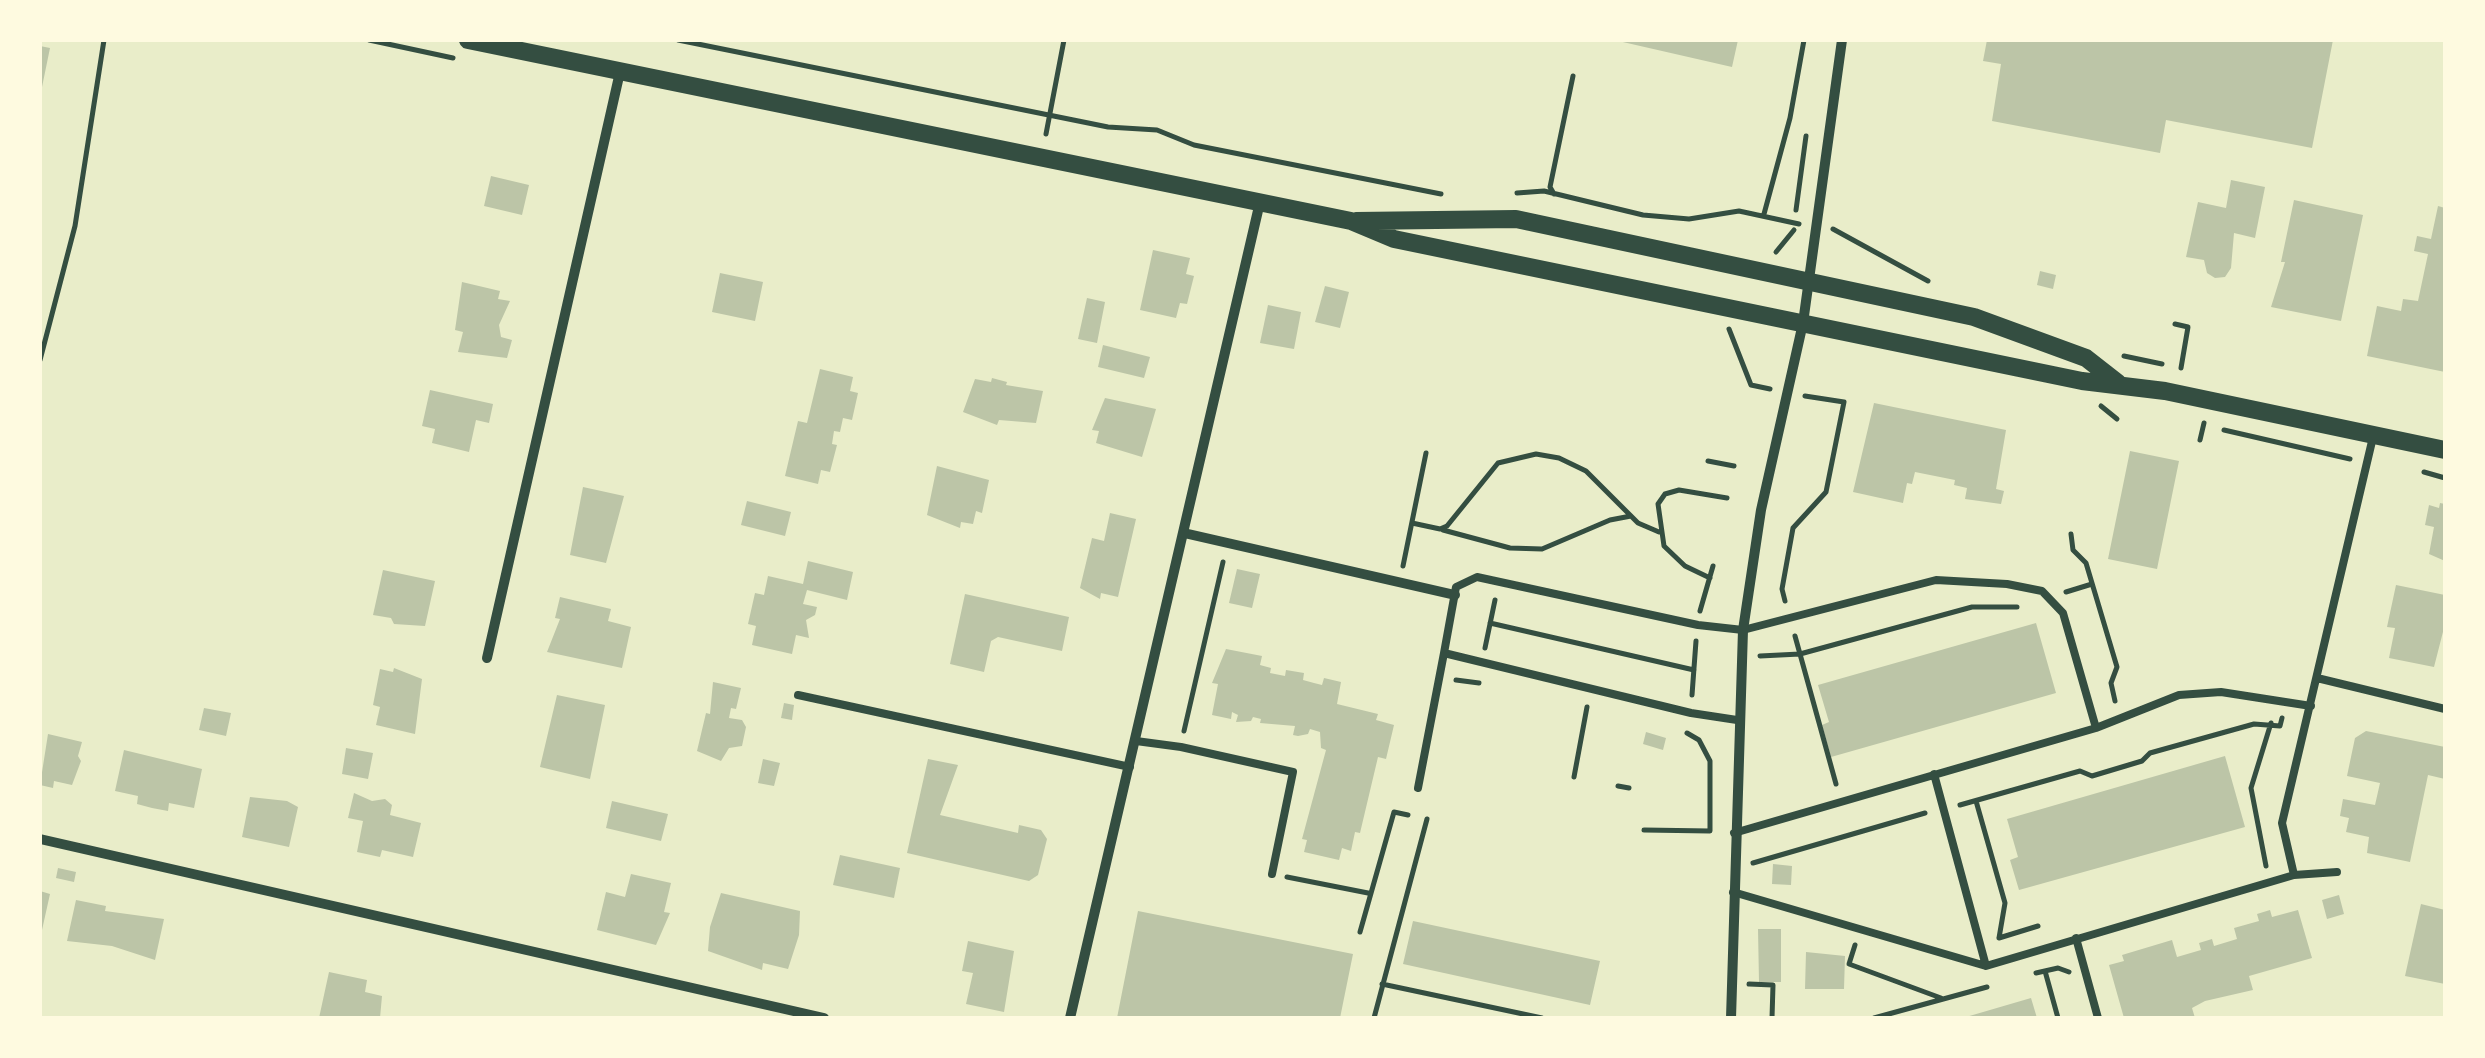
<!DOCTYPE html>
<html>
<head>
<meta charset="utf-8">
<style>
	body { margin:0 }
	#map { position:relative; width:2485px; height:1058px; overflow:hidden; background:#e9edc9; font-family:"DM Sans",sans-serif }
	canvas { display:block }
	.frame { position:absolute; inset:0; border:42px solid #fefae0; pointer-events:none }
</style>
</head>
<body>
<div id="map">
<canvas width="2485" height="1058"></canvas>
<div class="frame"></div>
</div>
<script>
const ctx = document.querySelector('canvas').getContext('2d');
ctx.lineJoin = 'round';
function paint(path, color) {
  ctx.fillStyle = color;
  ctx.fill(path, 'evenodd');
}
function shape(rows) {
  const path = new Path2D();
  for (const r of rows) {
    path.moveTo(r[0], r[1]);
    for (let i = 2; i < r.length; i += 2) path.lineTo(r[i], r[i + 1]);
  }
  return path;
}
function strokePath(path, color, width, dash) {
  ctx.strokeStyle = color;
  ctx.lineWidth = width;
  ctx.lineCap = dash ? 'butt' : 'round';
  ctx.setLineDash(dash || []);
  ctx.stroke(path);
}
paint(shape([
	[1614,40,1738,40,1732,67],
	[1987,40,2333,40,2312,148,2166,120,2160,153,1992,121,2001,64,1983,61],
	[40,46,50,48,42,87,40,87],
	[491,176,529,185,522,215,484,206],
	[2231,180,2265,187,2255,238,2234,233,2231,268,2225,277,2215,278,2207,273,2204,260,2186,257,2198,202,2226,208],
	[2294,200,2363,215,2341,321,2271,307,2285,262,2281,262],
	[2438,206,2445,208,2445,372,2367,356,2377,306,2401,311,2403,299,2418,301,2428,254,2414,251,2417,236,2431,239],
	[1153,250,1190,258,1186,274,1194,276,1187,304,1180,303,1176,318,1140,310],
	[2040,271,2056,275,2053,289,2037,285],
	[720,273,763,282,755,321,712,312],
	[462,282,500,291,498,299,510,301,499,325,501,337,512,340,507,358,458,352,463,332,455,330],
	[1325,286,1349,292,1340,328,1315,322],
	[1087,298,1105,302,1097,343,1078,339],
	[1268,305,1301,312,1294,349,1260,343],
	[1103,345,1150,357,1144,378,1098,367],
	[820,369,853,377,850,391,858,393,852,420,843,418,840,432,834,431,832,444,837,445,830,472,821,470,818,484,785,476,798,421,807,423],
	[992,378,1007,382,1006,385,1043,391,1036,423,999,420,997,425,963,412,975,379,991,382],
	[430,390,493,404,489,423,476,420,469,452,432,443,435,429,422,426],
	[1105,398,1156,409,1142,457,1096,443,1099,431,1092,430],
	[1874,403,2006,430,1996,489,2004,491,2001,504,1965,499,1967,488,1954,485,1955,480,1915,472,1912,484,1907,483,1903,503,1853,492],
	[2130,451,2179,461,2157,569,2108,559],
	[937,466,989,480,982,513,976,511,973,524,961,522,960,528,927,515],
	[583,487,624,496,606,563,570,555],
	[747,501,791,512,785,536,741,525],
	[2440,503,2445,504,2445,561,2429,554,2434,527,2425,525,2429,505,2439,508],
	[1110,513,1136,519,1118,597,1101,593,1100,599,1080,588,1092,538,1104,541],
	[808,561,853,572,847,600,807,590,803,604,817,607,815,615,806,620,809,638,796,635,792,654,752,645,756,626,748,624,755,593,764,595,768,576,803,584],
	[1237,569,1260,574,1252,608,1229,603],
	[383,570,435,581,425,626,394,624,391,618,373,615],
	[2396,585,2445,595,2445,624,2434,667,2389,658,2395,628,2387,627],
	[965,594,1069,617,1062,651,998,637,991,641,984,672,950,664],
	[560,597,611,609,608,621,631,627,622,668,547,652,560,619,555,618],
	[2036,623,2056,693,1831,757,1822,725,1829,722,1818,685],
	[1226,649,1262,656,1260,665,1271,668,1270,673,1285,676,1286,670,1304,673,1303,680,1314,683,1322,685,1324,678,1341,682,1337,704,1378,714,1376,720,1394,725,1386,759,1378,757,1360,833,1355,832,1351,851,1342,848,1339,860,1304,852,1307,840,1302,839,1326,750,1321,748,1320,732,1310,729,1308,734,1298,736,1293,735,1295,726,1260,723,1261,719,1253,717,1251,721,1236,722,1238,715,1232,712,1231,719,1212,715,1218,684,1212,683],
	[394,668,422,679,415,734,376,725,380,707,373,705,380,669,393,672],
	[713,682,741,688,736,709,731,708,729,718,742,720,746,727,742,746,729,748,721,761,697,751,706,713,710,714],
	[557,695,605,705,590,779,540,767],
	[784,703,794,705,792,720,781,718],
	[204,708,231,713,226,736,199,730],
	[2366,731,2445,747,2445,779,2428,775,2410,862,2367,853,2369,837,2346,832,2349,818,2340,816,2343,799,2375,805,2380,783,2347,776,2355,738],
	[1646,732,1666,738,1663,750,1643,744],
	[48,734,82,742,78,756,81,761,72,785,54,781,53,788,40,785],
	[346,748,373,753,368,779,342,774],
	[124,750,202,769,194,808,169,803,168,811,152,808,137,804,138,796,115,791],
	[2225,756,2245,827,2019,890,2010,860,2018,857,2007,819],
	[763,759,780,763,774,786,758,783],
	[928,759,958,765,940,815,1018,833,1019,825,1041,830,1047,839,1038,875,1029,881,907,853],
	[354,793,372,801,385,799,392,805,390,815,421,823,413,857,382,850,380,857,357,852,363,821,348,818],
	[250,797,287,801,298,807,289,847,242,837],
	[612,801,668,814,661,841,606,828],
	[840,855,900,868,894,898,833,885],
	[1773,864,1792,866,1791,885,1772,884],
	[58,868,76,872,74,882,56,878],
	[631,874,671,883,664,912,670,913,656,945,597,930,606,892,625,897],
	[40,891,50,894,42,930,40,930],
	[721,893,800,911,799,935,788,969,763,963,762,970,708,951,710,927],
	[2339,895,2344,914,2327,919,2322,900],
	[76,900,106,906,105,911,164,919,155,960,112,946,67,941],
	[2421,904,2445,910,2445,984,2405,976],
	[2270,910,2272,917,2298,910,2312,958,2249,976,2253,990,2205,1001,2192,1008,2195,1018,2124,1018,2109,965,2124,961,2122,955,2172,940,2177,957,2201,950,2199,943,2212,939,2214,946,2237,939,2234,928,2259,921,2257,914],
	[1138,911,1353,954,1340,1018,1117,1018],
	[1413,921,1600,961,1590,1005,1403,964],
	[1758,929,1781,929,1781,982,1759,982],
	[968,941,1014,951,1004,1012,966,1004,973,973,962,971],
	[1806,952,1845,956,1844,989,1805,989],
	[329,972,367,980,365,992,382,996,380,1018,319,1018],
	[2031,998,2037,1018,1966,1018,1966,1017]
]), '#bcc5a7');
strokePath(shape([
	[369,40,453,58],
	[678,40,1108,127,1157,130,1194,145,1441,194],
	[1046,134,1064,40],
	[1517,193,1544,191,1643,215,1689,219,1739,211,1799,224],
	[1554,194,1550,187,1573,76],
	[1796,210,1806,136],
	[1764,214,1790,118,1804,40],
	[1833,229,1928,281],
	[1776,252,1794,230],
	[2175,324,2188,327,2181,368],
	[1729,329,1751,385,1770,389],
	[2124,356,2162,364],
	[40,360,75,226,104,40],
	[2101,406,2117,419],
	[2224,430,2350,459],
	[2200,440,2204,423],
	[1708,461,1734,466],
	[2424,472,2445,478],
	[1412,523,1440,529,1447,526,1498,463,1536,454,1559,458,1586,471,1638,523,1659,532],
	[1443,530,1510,548,1542,549,1610,520,1631,516],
	[2071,534,2073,550,2086,563,2117,667,2111,683,2115,701],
	[1403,566,1426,453],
	[1710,578,1685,566,1664,546,1658,504,1665,494,1679,490,1727,498],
	[2066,592,2092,584],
	[1785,601,1782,589,1793,528,1826,492,1844,402,1805,396],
	[1700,611,1713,566],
	[1490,623,1694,670],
	[1795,636,1836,784],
	[1485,648,1495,600],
	[1760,656,1800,654,1972,607,2017,607],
	[1456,680,1479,683],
	[1692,695,1696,641],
	[1184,731,1223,562],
	[1574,777,1587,707],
	[1618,786,1629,788],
	[1976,801,2005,903,1999,938],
	[1960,805,2080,771,2092,776,2142,761,2150,753,2254,724,2280,726,2282,718],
	[1644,830,1710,831,1710,761,1699,740,1687,733],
	[1753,863,1925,813],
	[2266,866,2251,788,2271,723],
	[1287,877,1368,893],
	[1360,932,1394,812,1408,815],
	[1999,938,2038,926],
	[1855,945,1849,964,1941,998],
	[2045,971,2058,1018],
	[2036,973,2058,968,2069,972],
	[1382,984,1542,1018],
	[1749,984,1773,985,1772,1018],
	[1374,1018,1427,819],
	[1874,1018,1987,987]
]), '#344e41', 5);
strokePath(shape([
	[2317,678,2445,709],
	[798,695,1130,767],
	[1737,720,1691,713,1444,653,1456,587,1477,577,1698,625,1743,630,1936,580,2007,584,2042,591,2063,613,2096,728],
	[1136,741,1181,747,1293,772,1272,874],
	[1934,774,1986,966],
	[1418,788,1444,653],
	[1734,833,2096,728,2179,695,2221,692,2311,706],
	[2294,875,2282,823,2373,437],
	[1733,892,1986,966,2294,875,2337,872],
	[2076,938,2098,1018]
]), '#344e41', 8);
strokePath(shape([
	[1184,533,1455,595],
	[487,658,620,72],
	[40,839,824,1018],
	[1070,1018,1260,202],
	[1731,1018,1743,630,1761,510,1803,323,1842,40]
]), '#344e41', 10);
strokePath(shape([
	[468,40,1351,221,1394,239,2082,381,2165,391,2445,450],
	[1356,221,1516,219,1974,317,2086,358,2118,383]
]), '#344e41', 18);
</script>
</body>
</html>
